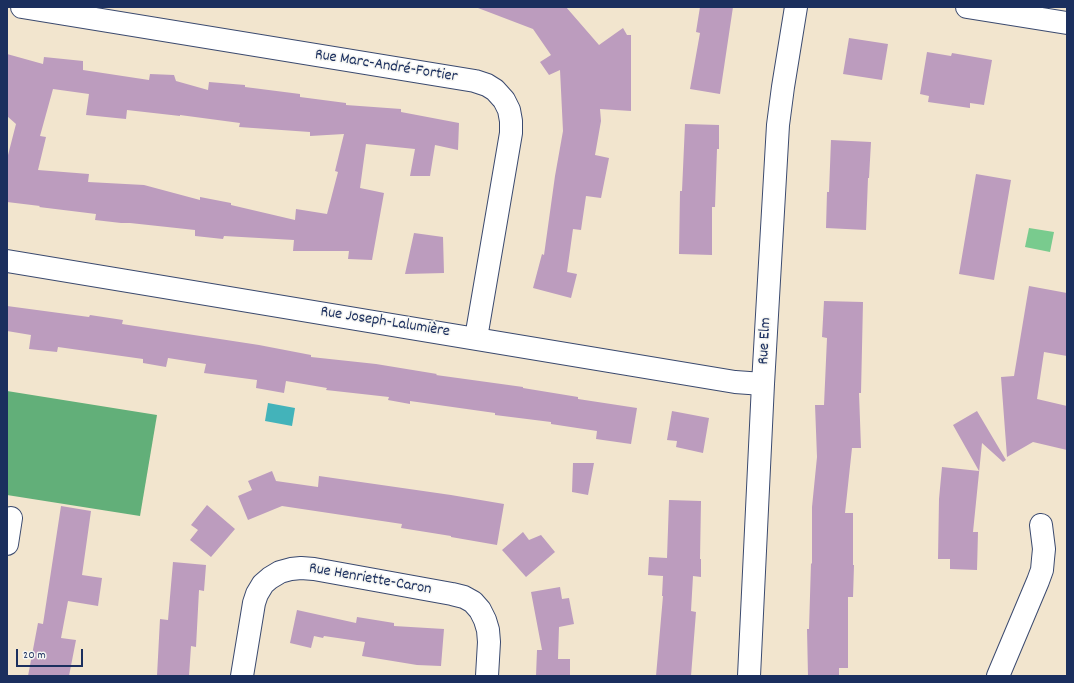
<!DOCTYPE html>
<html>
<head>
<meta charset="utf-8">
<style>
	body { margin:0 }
	#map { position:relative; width:1074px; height:683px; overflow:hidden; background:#f2e5ce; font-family:Dekko,sans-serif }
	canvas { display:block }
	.frame { position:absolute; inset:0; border:8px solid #1b2f5e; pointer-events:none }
	.scale { position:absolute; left:16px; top:649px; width:67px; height:18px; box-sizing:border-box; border:2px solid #1b2f5e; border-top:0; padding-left:5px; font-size:12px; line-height:14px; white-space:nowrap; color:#1b2f5e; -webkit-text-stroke:3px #f6f6f2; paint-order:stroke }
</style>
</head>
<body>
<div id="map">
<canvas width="1074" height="683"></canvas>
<div class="frame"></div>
<div class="scale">20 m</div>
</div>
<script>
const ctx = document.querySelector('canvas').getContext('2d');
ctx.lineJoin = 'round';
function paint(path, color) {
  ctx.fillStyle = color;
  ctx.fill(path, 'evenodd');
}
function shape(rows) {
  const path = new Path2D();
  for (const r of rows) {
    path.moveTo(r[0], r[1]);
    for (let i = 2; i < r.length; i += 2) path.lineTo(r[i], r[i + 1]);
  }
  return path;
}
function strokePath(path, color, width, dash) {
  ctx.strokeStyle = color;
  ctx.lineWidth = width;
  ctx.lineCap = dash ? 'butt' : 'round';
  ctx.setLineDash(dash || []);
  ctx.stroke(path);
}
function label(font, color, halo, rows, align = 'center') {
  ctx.font = font + ' Dekko,sans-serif';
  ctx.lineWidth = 3;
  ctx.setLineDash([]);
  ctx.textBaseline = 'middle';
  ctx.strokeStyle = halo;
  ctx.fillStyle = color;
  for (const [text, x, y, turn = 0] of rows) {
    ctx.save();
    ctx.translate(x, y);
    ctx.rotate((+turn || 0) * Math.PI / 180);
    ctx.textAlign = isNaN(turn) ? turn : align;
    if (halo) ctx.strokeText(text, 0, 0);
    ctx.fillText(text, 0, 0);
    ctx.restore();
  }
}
paint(shape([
	[1029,228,1054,232,1050,252,1025,247]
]), '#79cb8e');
paint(shape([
	[7,391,157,415,140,516,7,495]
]), '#62af79');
paint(shape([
	[268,403,295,408,292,426,265,421]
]), '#43b3ba');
paint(shape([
	[479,7,566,7,599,45,623,28,627,35,631,35,631,111,600,109,601,121,595,155,609,158,601,198,586,196,581,230,573,229,567,272,577,274,571,298,533,288,542,254,544,255,555,176,563,131,560,70,549,75,540,62,551,55,533,29,478,8],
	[700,7,733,7,720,94,690,89,700,33,696,32],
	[849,38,888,44,882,80,843,74],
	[927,52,951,56,952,53,992,60,984,105,970,103,970,108,928,102,929,96,920,94],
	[7,54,43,64,44,57,83,61,83,70,149,80,150,74,174,75,176,81,208,90,209,82,245,85,245,87,300,94,300,97,346,103,346,105,401,109,401,112,459,123,458,150,435,145,430,176,410,176,415,149,366,144,360,188,384,193,372,260,348,259,349,251,293,251,294,240,224,236,223,239,195,236,195,230,130,223,121,223,95,220,96,214,39,207,40,206,7,202,7,159,16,124,7,116],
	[53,89,89,94,86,115,126,119,127,110,180,116,180,115,240,123,239,127,310,132,310,136,344,134,335,171,338,172,327,214,296,209,295,220,231,205,231,203,200,197,200,200,144,185,88,182,89,174,38,170,46,137,40,136],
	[685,124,719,125,719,149,717,149,715,207,712,207,712,255,679,254,680,191,682,191],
	[831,140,871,142,869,178,868,178,866,230,826,228,827,192,829,192],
	[976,174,1011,180,994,280,959,274],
	[414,233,443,237,444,273,405,274],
	[1029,286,1067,293,1067,356,1044,352,1037,399,1067,406,1067,450,1033,442,1007,457,1001,377,1014,376],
	[824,301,863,302,861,393,859,393,861,448,852,448,845,513,853,513,853,565,854,565,853,597,848,597,848,668,839,668,839,676,808,676,807,629,809,629,811,563,812,564,812,507,817,457,815,405,824,405,827,338,822,337],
	[7,306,89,317,90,315,123,320,122,324,259,345,311,355,311,357,376,364,437,374,436,375,523,387,523,388,578,397,578,399,637,408,631,444,596,439,597,431,551,424,551,422,495,415,495,413,410,401,410,404,388,400,389,397,326,390,327,388,286,381,284,393,256,388,257,380,204,373,206,364,168,358,166,367,143,363,143,359,58,347,57,352,29,349,31,335,7,331],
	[672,411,709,418,703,453,676,447,677,441,667,440],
	[977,411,1006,460,1003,462,982,443,973,532,978,532,977,570,950,569,950,559,938,559,939,499,942,467,979,471,953,425],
	[573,463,594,463,588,495,572,492],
	[272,471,276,481,318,487,319,476,451,495,504,504,497,545,451,537,451,536,401,528,402,524,282,506,248,520,238,496,252,490,248,481],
	[669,500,701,501,700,559,701,559,701,577,693,576,691,611,696,612,691,676,656,676,663,596,662,596,663,576,648,575,649,557,667,558],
	[207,505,235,529,211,557,190,540,198,530,191,525],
	[61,506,91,511,82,575,102,578,98,606,68,601,61,638,76,640,69,676,28,676,38,623,43,624],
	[523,532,529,540,541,535,555,552,526,577,502,550],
	[173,562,206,565,204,591,199,590,196,647,191,646,189,676,157,676,160,619,168,620],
	[560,587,562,599,569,598,574,624,559,627,558,659,570,659,570,676,536,676,537,650,542,650,531,592],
	[297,610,356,623,357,617,394,623,394,626,444,629,441,666,417,665,362,656,365,642,324,636,323,638,314,636,311,648,290,643]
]), '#bc9cbe');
const minor = shape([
	[22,7,475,81,487,85,495,90,504,100,509,110,511,121,511,133,476,338],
	[967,7,1067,23],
	[7,261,735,382,763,384],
	[7,544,11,518],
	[242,676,254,603,257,594,263,584,270,578,280,572,291,569,301,568,314,569,452,594,464,597,473,602,480,610,485,620,488,630,489,642,487,676],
	[749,676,763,384,778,125,783,87,796,7],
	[998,676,1038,581,1042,570,1043,559,1044,549,1041,525]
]);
strokePath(minor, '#3b4a6f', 24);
strokePath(minor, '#fff', 22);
label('16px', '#1b2f5e', '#f6f6f2', [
	["Rue Marc-André-Fortier",386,67,9],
	["Rue Joseph-Lalumière",385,323,9],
	["Rue Elm",766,341,-87],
	["Rue Henriette-Caron",370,580,10]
]);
</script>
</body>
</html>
